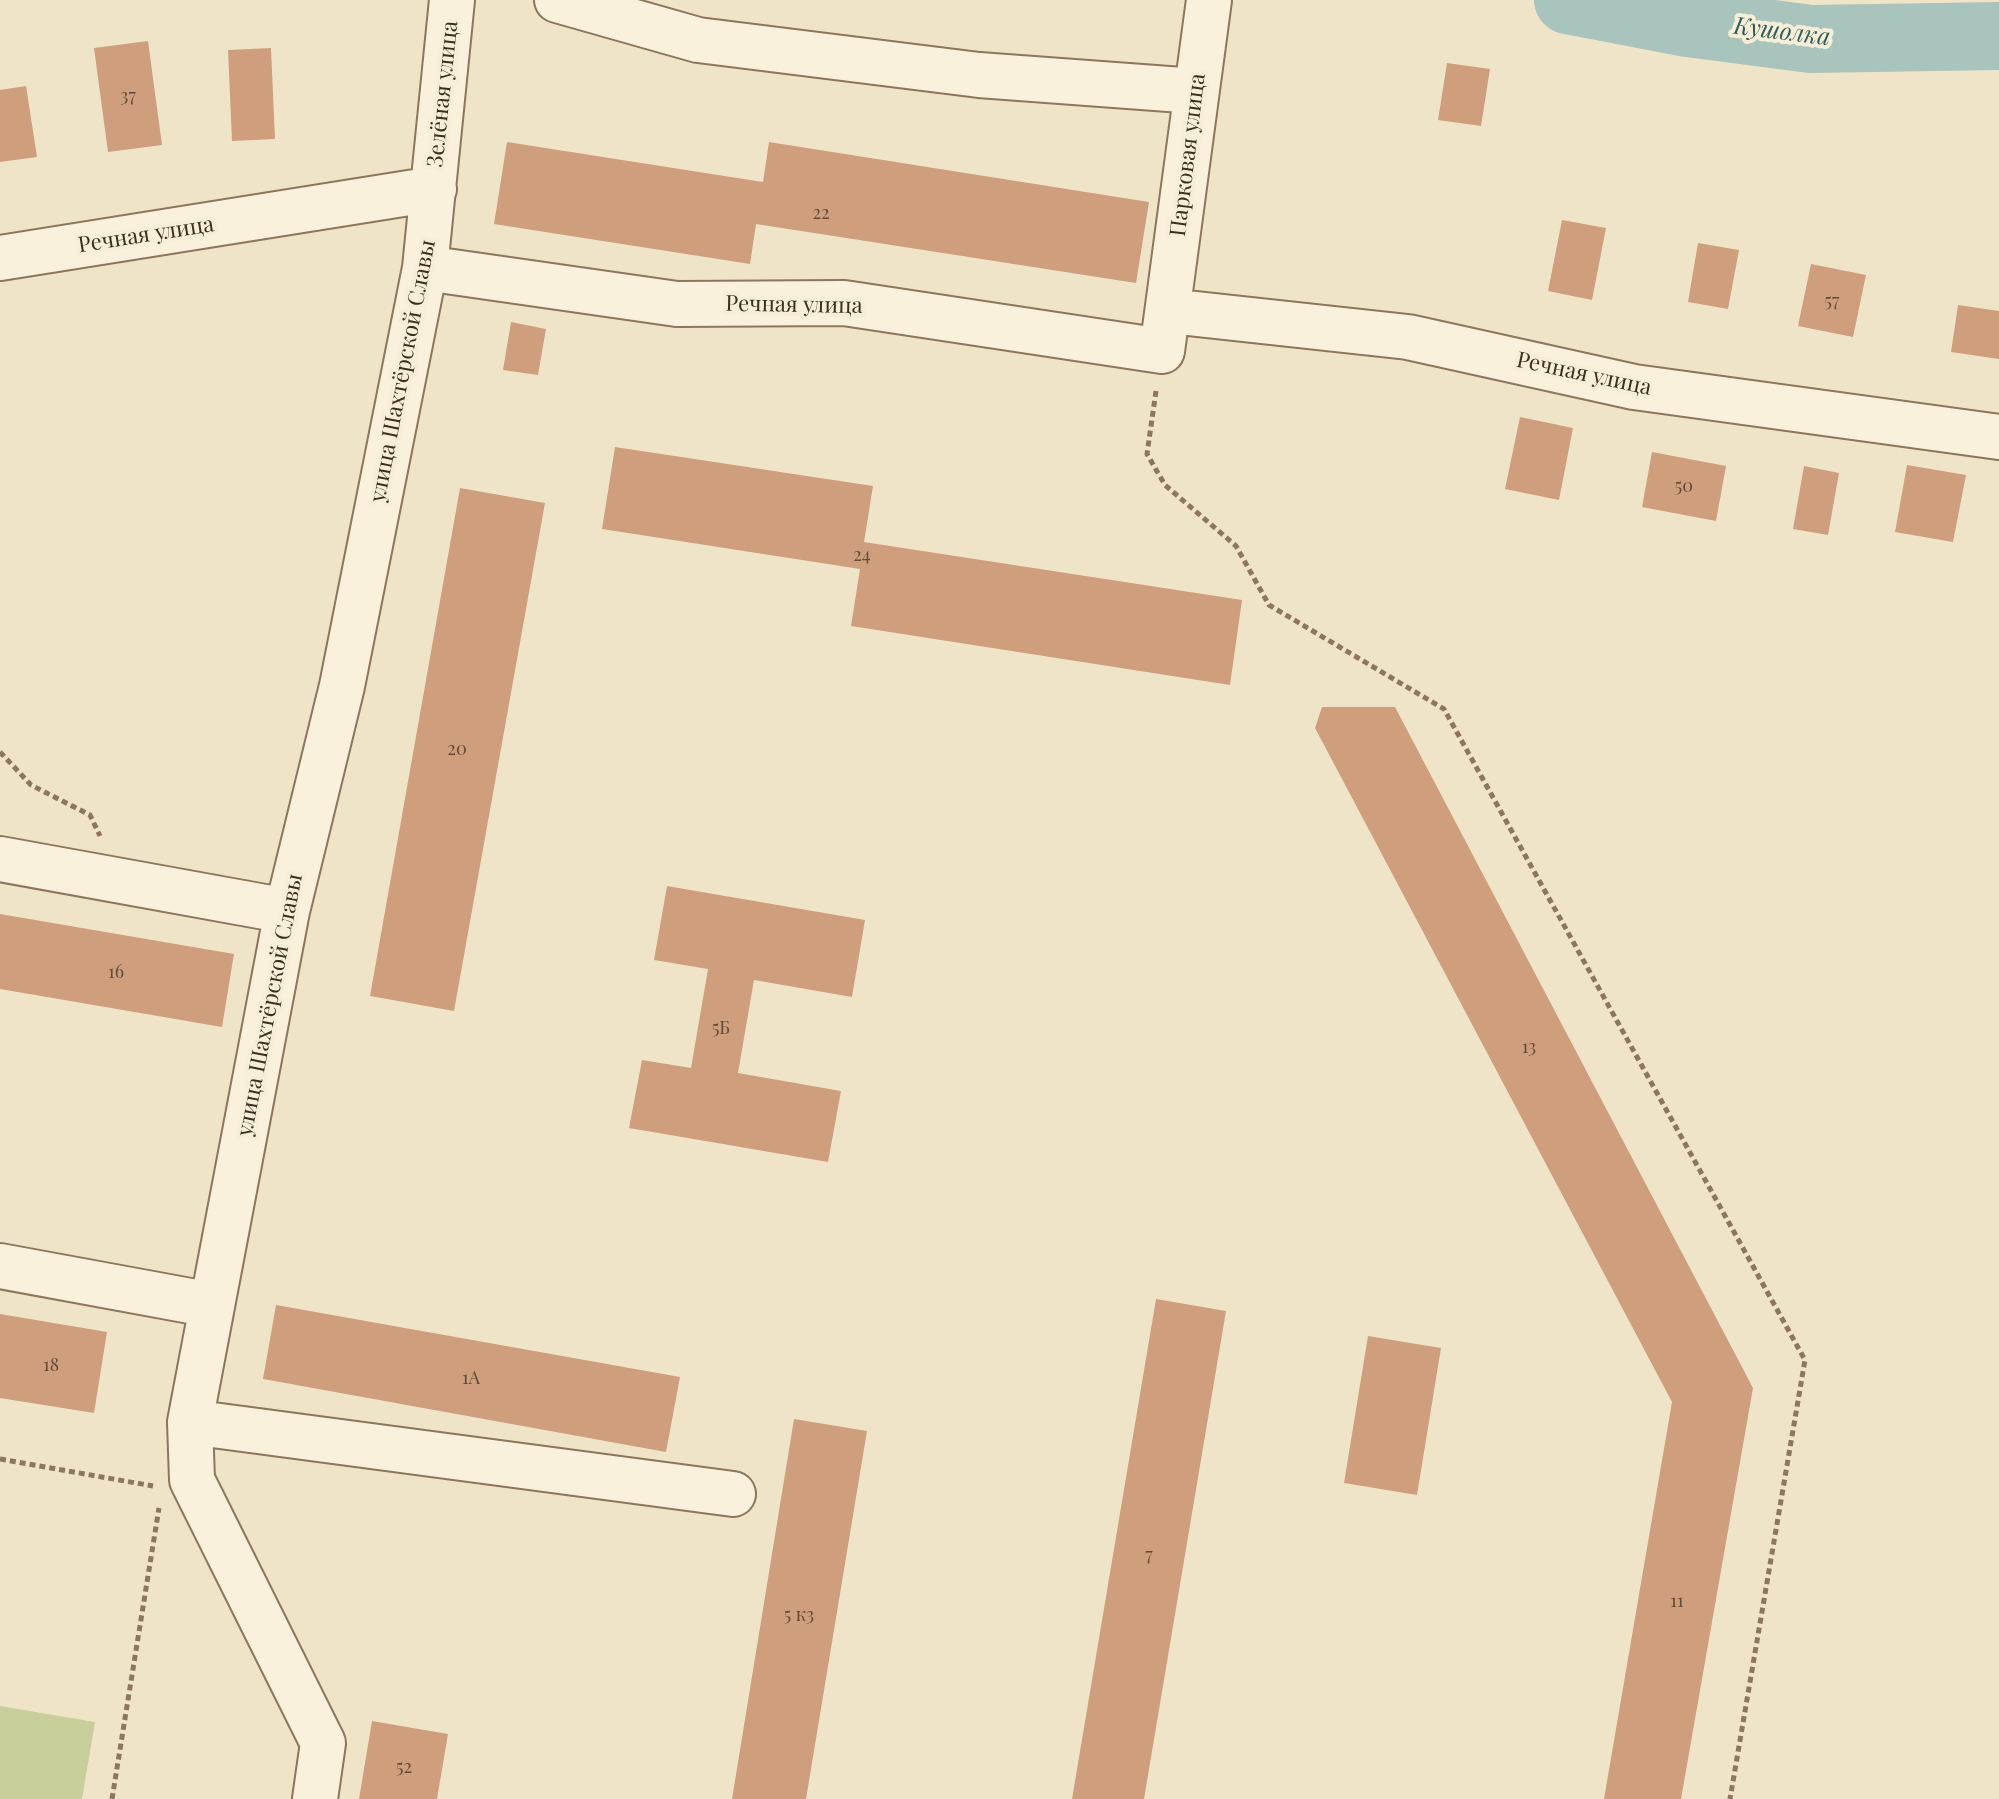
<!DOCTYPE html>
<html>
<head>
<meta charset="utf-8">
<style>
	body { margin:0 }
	canvas { display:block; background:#f0e4c8 }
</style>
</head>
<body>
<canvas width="1999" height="1799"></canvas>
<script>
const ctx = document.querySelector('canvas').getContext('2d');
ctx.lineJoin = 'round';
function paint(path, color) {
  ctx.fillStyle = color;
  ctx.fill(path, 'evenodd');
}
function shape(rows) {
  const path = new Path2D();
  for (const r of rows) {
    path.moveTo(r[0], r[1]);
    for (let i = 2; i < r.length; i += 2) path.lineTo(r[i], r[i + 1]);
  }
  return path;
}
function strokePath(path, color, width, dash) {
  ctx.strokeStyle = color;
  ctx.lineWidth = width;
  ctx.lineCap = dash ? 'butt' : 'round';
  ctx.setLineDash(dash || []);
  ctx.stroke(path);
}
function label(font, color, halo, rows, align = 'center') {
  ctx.font = font + ' "Playfair Display",serif';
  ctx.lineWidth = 8;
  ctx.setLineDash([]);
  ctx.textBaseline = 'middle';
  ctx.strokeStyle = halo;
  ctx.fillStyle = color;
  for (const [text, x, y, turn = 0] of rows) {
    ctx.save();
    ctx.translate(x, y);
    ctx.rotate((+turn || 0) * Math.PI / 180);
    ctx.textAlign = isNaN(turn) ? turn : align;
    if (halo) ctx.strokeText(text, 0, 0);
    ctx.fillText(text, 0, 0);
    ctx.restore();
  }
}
paint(shape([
	[0,1706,95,1722,82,1799,0,1799]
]), '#c9cf9b');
strokePath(shape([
	[1568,0,1688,23,1811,39,1999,36]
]), '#a9c4bc', 68);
paint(shape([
	[148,41,162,145,108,152,94,48],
	[271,48,275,139,232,141,228,50],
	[1447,63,1490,69,1481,126,1438,120],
	[26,86,37,157,0,162,0,90],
	[507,142,763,182,769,142,1149,202,1136,283,756,224,750,264,494,224],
	[1562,220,1606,228,1592,300,1548,291],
	[1698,243,1739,250,1728,309,1688,302],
	[1811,264,1866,275,1853,337,1798,326],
	[1958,305,1999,311,1999,359,1951,352],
	[511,322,546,329,538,375,503,370],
	[1520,417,1573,428,1559,500,1505,489],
	[615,447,873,486,864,542,1242,600,1230,685,851,626,860,569,602,529],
	[1652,452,1726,466,1716,521,1642,507],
	[1907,465,1966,475,1953,542,1895,532],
	[1804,466,1839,473,1828,535,1793,529],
	[460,488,545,503,454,1011,370,996],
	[1322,707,1395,707,1753,1388,1681,1799,1604,1799,1672,1402,1315,728],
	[667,886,865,920,852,997,754,980,738,1073,841,1091,828,1162,629,1128,642,1060,691,1068,708,969,654,960],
	[0,914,234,954,222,1027,0,989],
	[1156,1299,1226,1311,1144,1799,1072,1799],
	[276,1305,680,1377,666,1452,263,1379],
	[0,1314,107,1332,94,1413,0,1398],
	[1368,1336,1441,1348,1417,1495,1344,1483],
	[794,1419,867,1431,806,1799,732,1799],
	[372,1721,448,1734,437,1799,359,1799]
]), '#cf9f7d');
const minor = shape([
	[557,0,698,40,979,75,1196,91],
	[0,258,434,189],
	[425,268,677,304,844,303,1162,351,1209,0],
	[1169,311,1408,337,1634,387,1999,437],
	[0,859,287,911],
	[0,1266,212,1305],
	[190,1422,733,1494],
	[315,1799,323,1743,192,1480,190,1422,287,911,342,686,425,268,452,0]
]);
strokePath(minor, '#8d765c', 48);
strokePath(shape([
	[1156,391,1147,454,1165,485,1236,546,1269,605,1444,709,1805,1360,1730,1799],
	[0,752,31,785,90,815,100,836],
	[0,1459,153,1486],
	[112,1799,159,1508]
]), '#8d765c', 5, [6, 4]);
strokePath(minor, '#faf1dc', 44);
label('18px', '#624a37', null, [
	["37",128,96],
	["22",821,213],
	["57",1832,301],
	["50",1684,486],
	["24",862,555],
	["20",457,749],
	["16",116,972],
	["5Б",721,1028],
	["13",1529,1047],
	["18",51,1365],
	["1А",471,1378],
	["7",1149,1555],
	["11",1677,1601],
	["5 к3",799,1615],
	["52",404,1767]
]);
label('22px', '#3d2e20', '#f7eed8', [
	["Зелёная улица",443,94,-84],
	["Парковая улица",1188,155,-83],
	["Речная улица",146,235,-9],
	["Речная улица",794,305,1],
	["улица Шахтёрской Славы",403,371,-79],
	["Речная улица",1584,374,12],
	["улица Шахтёрской Славы",270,1005,-79]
]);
label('italic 24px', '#2f5d5a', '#f7eed8', [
	["Кушолка",1782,32,7]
]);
</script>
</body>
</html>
